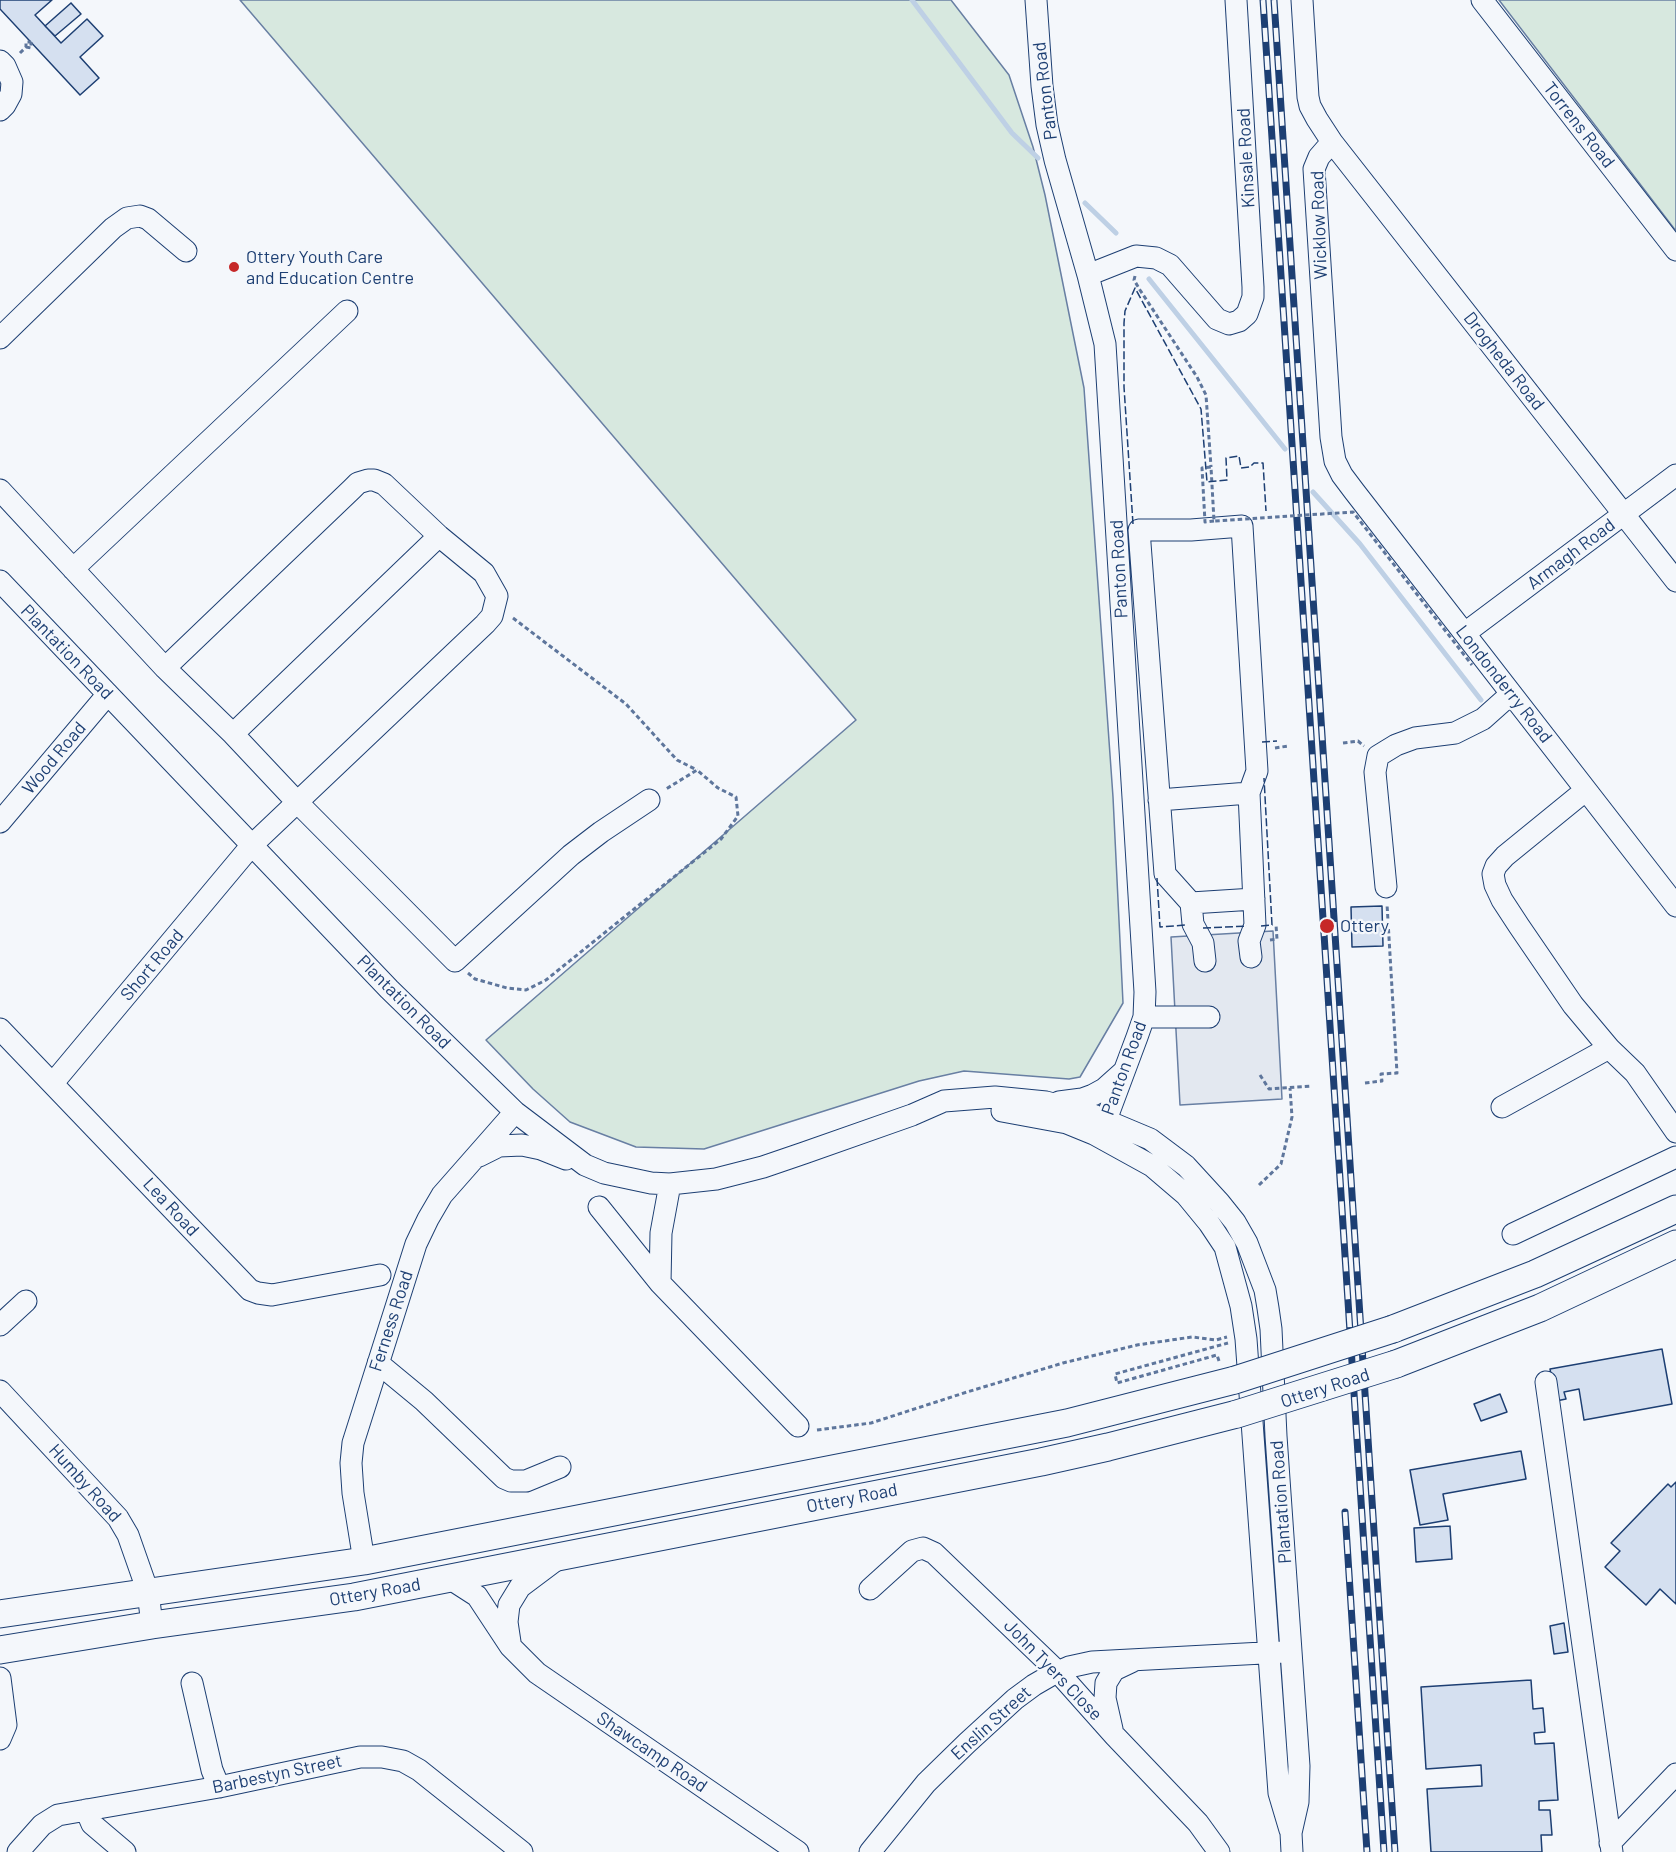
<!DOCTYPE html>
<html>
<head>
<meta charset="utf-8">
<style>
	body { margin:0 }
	canvas { display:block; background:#f4f7fb }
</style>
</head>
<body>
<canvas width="1676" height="1852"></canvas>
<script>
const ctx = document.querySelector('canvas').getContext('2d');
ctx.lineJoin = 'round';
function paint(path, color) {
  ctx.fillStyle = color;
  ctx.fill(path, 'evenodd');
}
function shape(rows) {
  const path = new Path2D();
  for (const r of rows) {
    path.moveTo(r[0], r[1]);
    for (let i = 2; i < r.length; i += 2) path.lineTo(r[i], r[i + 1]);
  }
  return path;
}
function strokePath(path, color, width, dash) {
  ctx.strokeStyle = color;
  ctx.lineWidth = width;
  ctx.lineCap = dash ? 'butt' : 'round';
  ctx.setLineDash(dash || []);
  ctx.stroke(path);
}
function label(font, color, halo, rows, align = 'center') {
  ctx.font = font + ' Barlow,sans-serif';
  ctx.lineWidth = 4.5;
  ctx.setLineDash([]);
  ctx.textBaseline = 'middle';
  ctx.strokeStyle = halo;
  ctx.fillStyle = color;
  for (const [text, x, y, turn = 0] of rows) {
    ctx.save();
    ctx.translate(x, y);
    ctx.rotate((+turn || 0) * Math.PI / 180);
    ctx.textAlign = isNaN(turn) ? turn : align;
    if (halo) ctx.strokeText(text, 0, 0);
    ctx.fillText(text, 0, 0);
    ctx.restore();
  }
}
const green = shape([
	[240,0,951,0,1009,75,1033,147,1045,195,1084,388,1113,797,1123,1003,1080,1077,1069,1079,964,1071,919,1081,704,1149,636,1147,570,1122,533,1089,486,1040,856,720,240,0],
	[1499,0,1676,0,1676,231,1499,0]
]);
paint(green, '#d7e8df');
strokePath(green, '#687fa3', 1.5);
const parking = shape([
	[1273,931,1282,1099,1180,1105,1171,937,1273,931]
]);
paint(parking, '#e3e8f0');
strokePath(parking, '#687fa3', 1.5);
strokePath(shape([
	[912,0,1012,133,1038,158],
	[1085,203,1116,233],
	[1149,279,1285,449],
	[1313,492,1360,544,1481,700]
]), '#bed0e5', 5);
const building = shape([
	[0,0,52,0,35,15,61,43,87,19,103,36,80,57,99,78,80,95,0,9,0,0],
	[71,3,81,14,55,36,45,26,71,3],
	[1382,906,1383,946,1352,947,1351,907,1382,906],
	[1662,1349,1672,1404,1584,1420,1579,1389,1564,1392,1566,1399,1556,1401,1550,1369,1662,1349],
	[1500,1394,1507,1412,1481,1421,1474,1404,1500,1394],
	[1521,1451,1526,1479,1443,1494,1448,1520,1420,1525,1410,1470,1521,1451],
	[1676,1482,1676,1604,1660,1589,1646,1605,1605,1567,1620,1551,1611,1543,1668,1484,1671,1487,1676,1482],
	[1450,1526,1452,1559,1416,1562,1414,1528,1450,1526],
	[1564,1623,1568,1652,1554,1654,1550,1626,1564,1623],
	[1531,1680,1533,1709,1543,1708,1545,1732,1534,1733,1535,1744,1554,1743,1558,1800,1539,1801,1539,1810,1550,1810,1552,1835,1541,1835,1542,1852,1431,1852,1427,1789,1482,1786,1481,1765,1426,1769,1421,1687,1531,1680]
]);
paint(building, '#d5e0f0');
strokePath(building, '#1d3f73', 1.5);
const minor = shape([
	[1036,0,1042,86,1047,125,1055,160,1088,275,1105,344,1145,992,1144,1017,1137,1037,1106,1120,1094,1134],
	[1302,0,1308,97,1310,106,1317,119,1332,142,1676,581],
	[1482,0,1676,250],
	[0,61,5,66,12,82,11,94,5,105,0,110],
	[1332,142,1319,157,1314,169,1331,437,1335,461,1342,475,1354,491,1676,906],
	[1088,275,1136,256,1156,258,1170,265,1217,319,1229,324,1239,321,1247,314,1253,297,1253,287,1236,0],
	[0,338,113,228,127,218,140,216,148,219,186,251],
	[0,490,165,668,233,734,297,802,455,961,571,855,601,832,649,800],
	[73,569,347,311],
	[0,581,389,989,515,1112,585,1165,604,1173,651,1183,670,1184,716,1179,763,1167,804,1153,912,1115,944,1101,995,1097,1046,1102,1088,1113,1150,1139,1186,1166,1219,1202,1235,1222,1247,1243,1265,1290,1268,1308,1271,1329,1276,1436,1299,1766,1298,1802,1291,1833,1292,1852],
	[1465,633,1676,475],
	[233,734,439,536],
	[1586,790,1505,856,1496,866,1493,874,1495,885,1502,900,1519,926,1573,1005,1609,1048],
	[1159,800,1249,793],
	[0,822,108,694],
	[1386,887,1375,772,1378,756,1396,745,1415,738,1455,733,1483,719,1511,694],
	[1191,903,1254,899],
	[1205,961,1203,943,1193,924,1191,903,1165,874,1139,530,1191,530,1242,526,1257,771,1249,793,1255,925,1249,941,1251,957],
	[1144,1017,1209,1017],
	[0,1029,250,1290,258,1293,272,1295,380,1275],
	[53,1083,251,846,485,624,492,616,497,596,484,573,439,536,384,484,374,480,368,480,358,483,352,489,165,668],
	[1059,1102,1082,1099,1093,1095,1104,1089,1123,1072],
	[1502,1107,1609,1048,1635,1073,1676,1132],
	[1002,1111,1067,1123,1094,1134,1152,1166,1186,1195,1209,1223,1225,1247,1241,1306,1246,1339,1279,1793,1290,1830],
	[479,1156,499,1146,522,1145,541,1149,566,1159],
	[599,1207,660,1283,798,1426],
	[1513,1234,1676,1157],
	[660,1283,661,1233,670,1184],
	[0,1325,26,1301],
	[378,1363,424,1401,504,1478,511,1481,526,1481,560,1467],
	[1546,1382,1612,1852],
	[0,1391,118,1518,128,1535,148,1592,152,1625],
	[364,1561,353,1493,351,1463,353,1443,416,1244,428,1219,442,1195,515,1112],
	[449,1578,477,1596,510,1646,537,1673,798,1852],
	[870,1589,912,1551,923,1548,934,1553,1058,1672,1115,1736,1198,1823,1219,1852],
	[510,1642,507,1622,509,1605,520,1587,556,1560],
	[0,1678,6,1725,0,1739],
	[192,1683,212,1770,219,1787],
	[1112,1729,1105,1698,1106,1683,1114,1670,1133,1661],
	[86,1810,92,1824,125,1852],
	[1610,1843,1676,1774],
	[18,1852,42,1825,58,1815,219,1787,360,1757,382,1757,403,1761,419,1770,522,1852],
	[870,1852,926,1783,967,1743,1015,1699,1034,1685,1053,1674,1069,1667,1092,1662,1282,1652]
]);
const major = shape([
	[1393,1329,1535,1274,1676,1209],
	[1396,1364,1540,1308,1676,1244],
	[0,1614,364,1561,1067,1423,1235,1380],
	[0,1650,152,1625,354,1597,1041,1462,1108,1447,1237,1414]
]);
strokePath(minor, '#1d3f73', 23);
strokePath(major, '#1d3f73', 29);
strokePath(shape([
	[26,47,31,48,31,42],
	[20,53,26,47,26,42,31,42],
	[1135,276,1134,280,1140,290,1197,377,1206,395,1211,467],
	[513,618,626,704,677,760,697,770],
	[1343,743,1358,741,1364,746],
	[1275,748,1288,746],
	[1270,940,1277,939,1276,925],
	[468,973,475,979,507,988,526,990,546,980,721,839,738,816,736,797,718,788,697,770,666,789],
	[1260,1075,1269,1089,1312,1086],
	[1365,1083,1382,1081,1381,1074,1397,1073,1387,904],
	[1259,1185,1281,1164,1292,1117,1290,1088],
	[1219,1361,1217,1355,1117,1383,1115,1374,1228,1343],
	[817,1430,871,1423,967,1392,1063,1363,1137,1345,1192,1337,1216,1340,1227,1337]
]), '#5e769c', 3, [4.5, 3]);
strokePath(minor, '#f4f7fb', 21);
strokePath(major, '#f4f7fb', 27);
const rail = shape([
	[1263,0,1384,1852],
	[1274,0,1395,1852],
	[1345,1512,1367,1852]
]);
strokePath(rail, '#1d3f73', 7);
strokePath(rail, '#f4f7fb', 4.5, [14]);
const majorBridge = shape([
	[1235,1380,1393,1329],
	[1237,1414,1396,1364]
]);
strokePath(majorBridge, '#1d3f73', 29, []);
strokePath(shape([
	[1214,521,1205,522,1202,468,1211,467,1214,521,1353,512,1472,665]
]), '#5e769c', 3, [4.5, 3]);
strokePath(majorBridge, '#f4f7fb', 27);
strokePath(shape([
	[1133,524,1124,387,1124,323,1125,311,1135,288,1201,409,1207,482,1227,480,1226,458,1239,456,1241,468,1250,467,1254,463,1263,463,1266,511],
	[1262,742,1277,741],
	[1157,878,1160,927,1186,925],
	[1261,926,1272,925,1264,778],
	[1203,928,1247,926]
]), '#1d3f73', 1.5, [8, 3]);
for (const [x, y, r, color] of [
	[234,267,6,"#c62828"],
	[1327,926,8,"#c62828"]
]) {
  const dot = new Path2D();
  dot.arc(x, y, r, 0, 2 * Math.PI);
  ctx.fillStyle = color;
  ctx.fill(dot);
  strokePath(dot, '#f4f7fb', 2);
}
label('18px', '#1d3f73', '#f4f7fb', [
	["Panton Road",1045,91,-97],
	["Torrens Road",1579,125,52],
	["Kinsale Road",1246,158,-93],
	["Wicklow Road",1319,225,-92],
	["Drogheda Road",1504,361,52],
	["Armagh Road",1571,554,-37],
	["Panton Road",1119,569,-93],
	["Plantation Road",67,652,46],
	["Londonderry Road",1504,684,52],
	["Wood Road",54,758,-50],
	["Short Road",152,965,-50],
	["Plantation Road",404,1002,45],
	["Panton Road",1124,1068,-70],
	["Lea Road",171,1207,47],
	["Ferness Road",391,1321,-72],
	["Ottery Road",1325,1388,-18],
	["Humby Road",85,1483,48],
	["Ottery Road",852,1498,-11],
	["Plantation Road",1281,1502,-94],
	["Ottery Road",375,1592,-10],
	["John Tyers Close",1053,1670,46],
	["Enslin Street",991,1723,-42],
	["Shawcamp Road",652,1752,34],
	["Barbestyn Street",277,1774,-12]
]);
label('18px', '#1d3f73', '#f4f7fb', [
	["Ottery Youth Care",246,257],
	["and Education Centre",246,278],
	["Ottery",1340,926]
], 'left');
</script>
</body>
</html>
